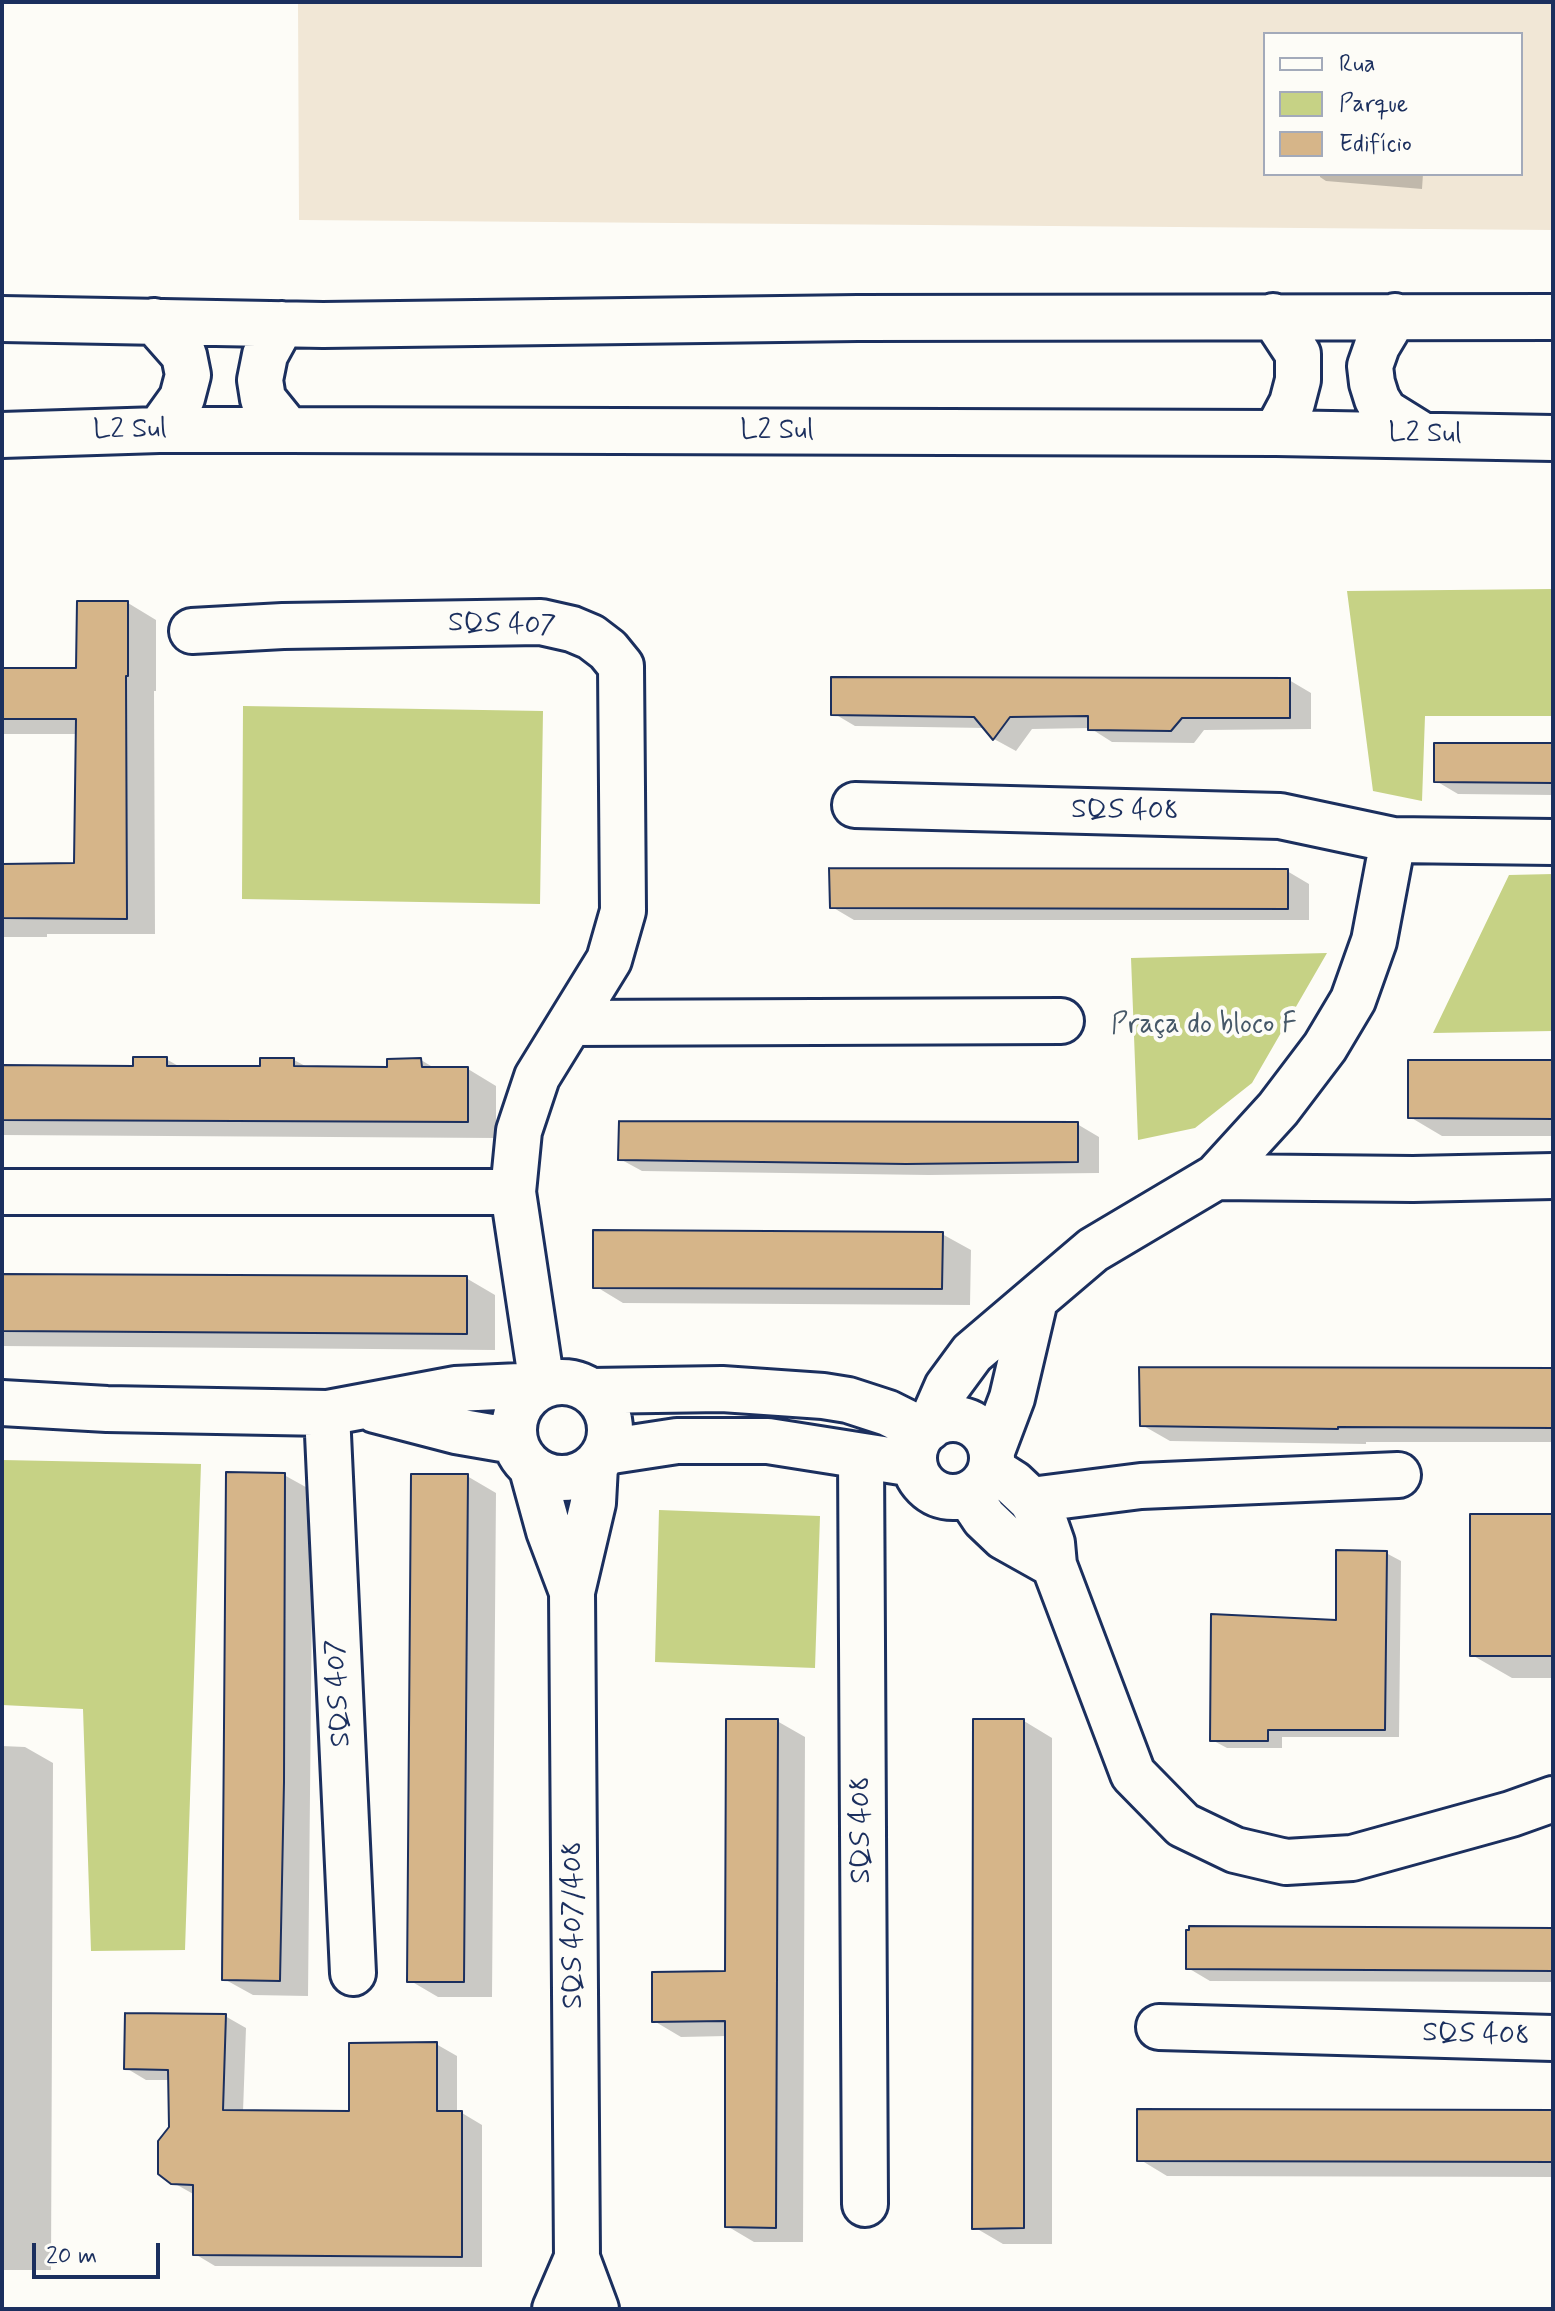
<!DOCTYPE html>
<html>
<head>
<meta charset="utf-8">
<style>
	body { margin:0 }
	#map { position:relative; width:1555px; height:2311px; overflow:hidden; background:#fdfcf7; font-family:Mynerve,sans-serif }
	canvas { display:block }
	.frame { position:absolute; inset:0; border:4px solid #1b2f5e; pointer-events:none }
	.legend { position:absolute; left:1263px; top:32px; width:260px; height:144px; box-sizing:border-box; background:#fdfcf7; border:2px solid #a3aaba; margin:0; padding:10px 14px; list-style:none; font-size:24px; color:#1b2f5e }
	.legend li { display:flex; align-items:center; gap:16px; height:40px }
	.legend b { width:40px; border:2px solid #a3aaba }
	.scale { position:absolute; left:32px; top:2243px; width:128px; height:36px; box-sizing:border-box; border:4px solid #1b2f5e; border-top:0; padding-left:10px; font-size:24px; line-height:28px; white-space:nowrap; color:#1b2f5e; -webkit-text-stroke:6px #fdfcf7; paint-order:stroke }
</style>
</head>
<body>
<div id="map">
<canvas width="1555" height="2311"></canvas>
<div class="frame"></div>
<ul class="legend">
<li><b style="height:10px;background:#fdfcf7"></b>Rua</li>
<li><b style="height:22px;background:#c6d285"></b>Parque</li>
<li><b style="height:22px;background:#d6b589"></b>Edifício</li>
</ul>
<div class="scale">20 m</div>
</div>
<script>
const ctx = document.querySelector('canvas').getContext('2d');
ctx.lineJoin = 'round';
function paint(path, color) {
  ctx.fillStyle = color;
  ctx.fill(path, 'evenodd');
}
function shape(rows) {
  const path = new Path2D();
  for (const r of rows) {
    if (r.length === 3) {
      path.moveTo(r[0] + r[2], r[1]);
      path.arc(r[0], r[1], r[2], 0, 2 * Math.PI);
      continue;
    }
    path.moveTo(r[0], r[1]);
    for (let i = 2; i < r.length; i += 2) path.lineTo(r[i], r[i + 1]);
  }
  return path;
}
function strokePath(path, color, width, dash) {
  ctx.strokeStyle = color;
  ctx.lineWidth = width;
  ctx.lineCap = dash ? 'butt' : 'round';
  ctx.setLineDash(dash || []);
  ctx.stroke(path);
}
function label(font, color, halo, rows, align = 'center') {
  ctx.font = font + ' Mynerve,sans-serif';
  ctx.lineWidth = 8;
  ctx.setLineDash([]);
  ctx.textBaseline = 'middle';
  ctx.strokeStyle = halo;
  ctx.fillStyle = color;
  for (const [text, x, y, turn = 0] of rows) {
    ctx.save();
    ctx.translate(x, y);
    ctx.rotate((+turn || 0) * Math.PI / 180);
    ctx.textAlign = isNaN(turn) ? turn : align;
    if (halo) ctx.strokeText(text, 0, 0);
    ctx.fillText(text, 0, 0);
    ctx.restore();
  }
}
paint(shape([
	[298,2,1553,2,1553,230,299,220],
	[1265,34,1521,34,1521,174,1265,174]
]), '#f1e7d6');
paint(shape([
	[1553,589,1553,716,1425,716,1422,801,1373,791,1347,591],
	[243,706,543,711,540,904,242,899],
	[1553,874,1553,1031,1433,1033,1509,875],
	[1327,953,1252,1083,1195,1128,1138,1140,1131,958],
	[2,1460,201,1464,185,1950,91,1951,83,1709,2,1705],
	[659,1510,820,1516,815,1668,655,1662]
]), '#c6d285');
paint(shape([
	[1320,174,1423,174,1422,189,1326,181,1320,177],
	[128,603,156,620,156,691,154,691,155,934,47,934,47,937,2,937,2,865,76,865,78,734,2,734,2,670,78,670],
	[1289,680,1311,693,1311,729,1204,730,1194,743,1112,742,1090,728,1032,729,1016,751,994,739,986,728,855,726,833,713],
	[1553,745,1553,795,1458,794,1436,781],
	[1287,871,1309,884,1309,920,854,920,832,907],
	[166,1059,182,1068,262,1068,294,1060,309,1068,389,1069,421,1060,436,1069,468,1069,496,1086,496,1138,2,1135,2,1067,135,1068],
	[1553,1062,1553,1136,1442,1136,1410,1117],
	[1077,1124,1099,1137,1099,1173,929,1175,642,1171,620,1159],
	[942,1234,971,1250,970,1305,623,1303,595,1286],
	[2,1276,466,1278,495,1295,495,1350,2,1346],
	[1553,1370,1553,1442,1366,1442,1366,1444,1170,1441,1142,1425],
	[284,1475,313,1491,308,1996,253,1995,224,1979],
	[467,1476,496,1493,492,1997,438,1997,409,1980],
	[1553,1516,1553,1678,1512,1678,1472,1655],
	[1386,1553,1401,1561,1399,1737,1282,1737,1282,1748,1227,1748,1212,1740,1338,1622],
	[777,1721,805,1737,803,2242,754,2242,727,2226,727,2036,681,2037,654,2021,727,1973],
	[1024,1721,1052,1738,1052,2244,1003,2244,974,2227],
	[2,1746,25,1747,53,1763,51,2270,2,2270],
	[1553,1930,1553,1982,1210,1981,1188,1968],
	[225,2016,246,2028,243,2112,351,2113,436,2044,457,2056,457,2113,462,2113,482,2125,482,2267,215,2266,195,2254,195,2195,172,2182,170,2080,146,2080,126,2068],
	[1553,2112,1553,2177,1167,2176,1139,2159]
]), '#0003');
const building = shape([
	[77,601,128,601,128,676,126,676,127,919,2,918,2,864,74,863,76,719,2,719,2,668,76,668,77,601],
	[831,677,1290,678,1290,718,1182,718,1171,731,1088,730,1088,716,1010,717,993,740,974,717,831,715,831,677],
	[1434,743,1553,743,1553,783,1434,782,1434,743],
	[829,868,1288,869,1288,909,830,908,829,868],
	[133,1057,167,1057,167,1066,260,1066,260,1058,294,1058,294,1066,387,1067,387,1059,421,1058,422,1067,468,1067,468,1122,2,1120,2,1065,133,1066,133,1057],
	[1408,1060,1553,1060,1553,1119,1408,1118,1408,1060],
	[619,1121,1078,1122,1078,1162,906,1164,618,1160,619,1121],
	[593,1230,943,1232,942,1289,593,1288,593,1230],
	[2,1274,467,1276,467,1334,2,1331,2,1274],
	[1139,1367,1553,1368,1553,1428,1338,1427,1338,1429,1140,1426,1139,1367],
	[226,1472,285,1473,284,1782,280,1981,222,1980,226,1472],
	[411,1474,468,1474,464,1982,407,1982,411,1474],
	[1470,1514,1553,1514,1553,1656,1470,1656,1470,1514],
	[1336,1550,1387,1551,1385,1730,1268,1730,1268,1741,1210,1741,1211,1614,1336,1620,1336,1550],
	[726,1719,778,1719,776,2228,725,2227,725,2021,652,2022,652,1972,725,1971,726,1719],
	[973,1719,1024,1719,1024,2228,972,2229,973,1719],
	[1189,1926,1553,1928,1553,1971,1186,1969,1186,1930,1189,1930,1189,1926],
	[125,2013,226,2014,223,2110,349,2111,349,2043,437,2042,437,2111,462,2111,462,2257,193,2255,193,2185,171,2184,158,2174,158,2141,169,2127,168,2070,124,2069,125,2013],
	[1137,2109,1553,2110,1553,2162,1137,2161,1137,2109]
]);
paint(building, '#d6b589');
strokePath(building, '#1b2f5e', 2);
const minor = shape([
	[192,631,283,626,541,622,572,629,591,637,608,650,621,666,623,911,609,960,537,1077,519,1131,513,1192],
	[855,805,1280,816,1393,840],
	[571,1023,1061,1021],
	[1216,1177,1413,1179,1553,1176],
	[2,1192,513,1192,542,1385,455,1389,327,1413,107,1409,2,1403],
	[562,1430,48],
	[591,1391,722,1389,823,1396,848,1400,888,1413,924,1431],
	[375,1410,456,1431,514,1441],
	[327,1413,353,1973],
	[953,1458,39],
	[929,1428,947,1387,972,1353,1093,1250,1216,1177,1278,1109,1325,1047,1353,1000,1374,941,1393,840,1553,842],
	[992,1451,1012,1398,1035,1300],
	[605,1452,677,1441,768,1441,914,1464],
	[861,1456,865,2204],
	[595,1466,593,1503,572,1592,577,2258,596,2309],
	[532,1469,549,1531,572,1592],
	[991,1469,1013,1483,1031,1500,1045,1523,1052,1543,1054,1565,1133,1774,1183,1825,1235,1850,1286,1862,1352,1858,1511,1814,1553,1799],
	[968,1494,984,1518,1004,1537,1054,1565],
	[1031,1500,1141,1486,1398,1475],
	[1159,2027,1553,2038],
	[555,2309,577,2258]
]);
const major = shape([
	[1273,316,1298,354,1298,380,1292,403,1276,433],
	[1395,316,1377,346,1370,366,1372,383,1377,399,1385,412,1422,435],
	[2,319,323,325,858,318,1553,317],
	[154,321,184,355,188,375,182,398,159,430],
	[282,324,265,355,260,380,263,399,288,430],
	[2,435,159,430,288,430,1276,433,1553,438]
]);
strokePath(minor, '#1b2f5e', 50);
strokePath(major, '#1b2f5e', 50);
strokePath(minor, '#fdfcf7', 44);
strokePath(major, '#fdfcf7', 44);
label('28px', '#1b2f5e', '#fdfcf7', [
	["L2 Sul",130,431,-1],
	["L2 Sul",777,432],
	["L2 Sul",1425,435,1],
	["SQS 407",502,626,2],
	["SQS 408",1125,812,1],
	["SQS 407",340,1693,-93],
	["SQS 408",863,1830,-90],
	["SQS 407/408",575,1925,-90],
	["SQS 408",1476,2036,2]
]);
label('28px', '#465868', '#fdfcf7', [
	["Praça do bloco F",1204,1026]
]);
</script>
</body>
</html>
